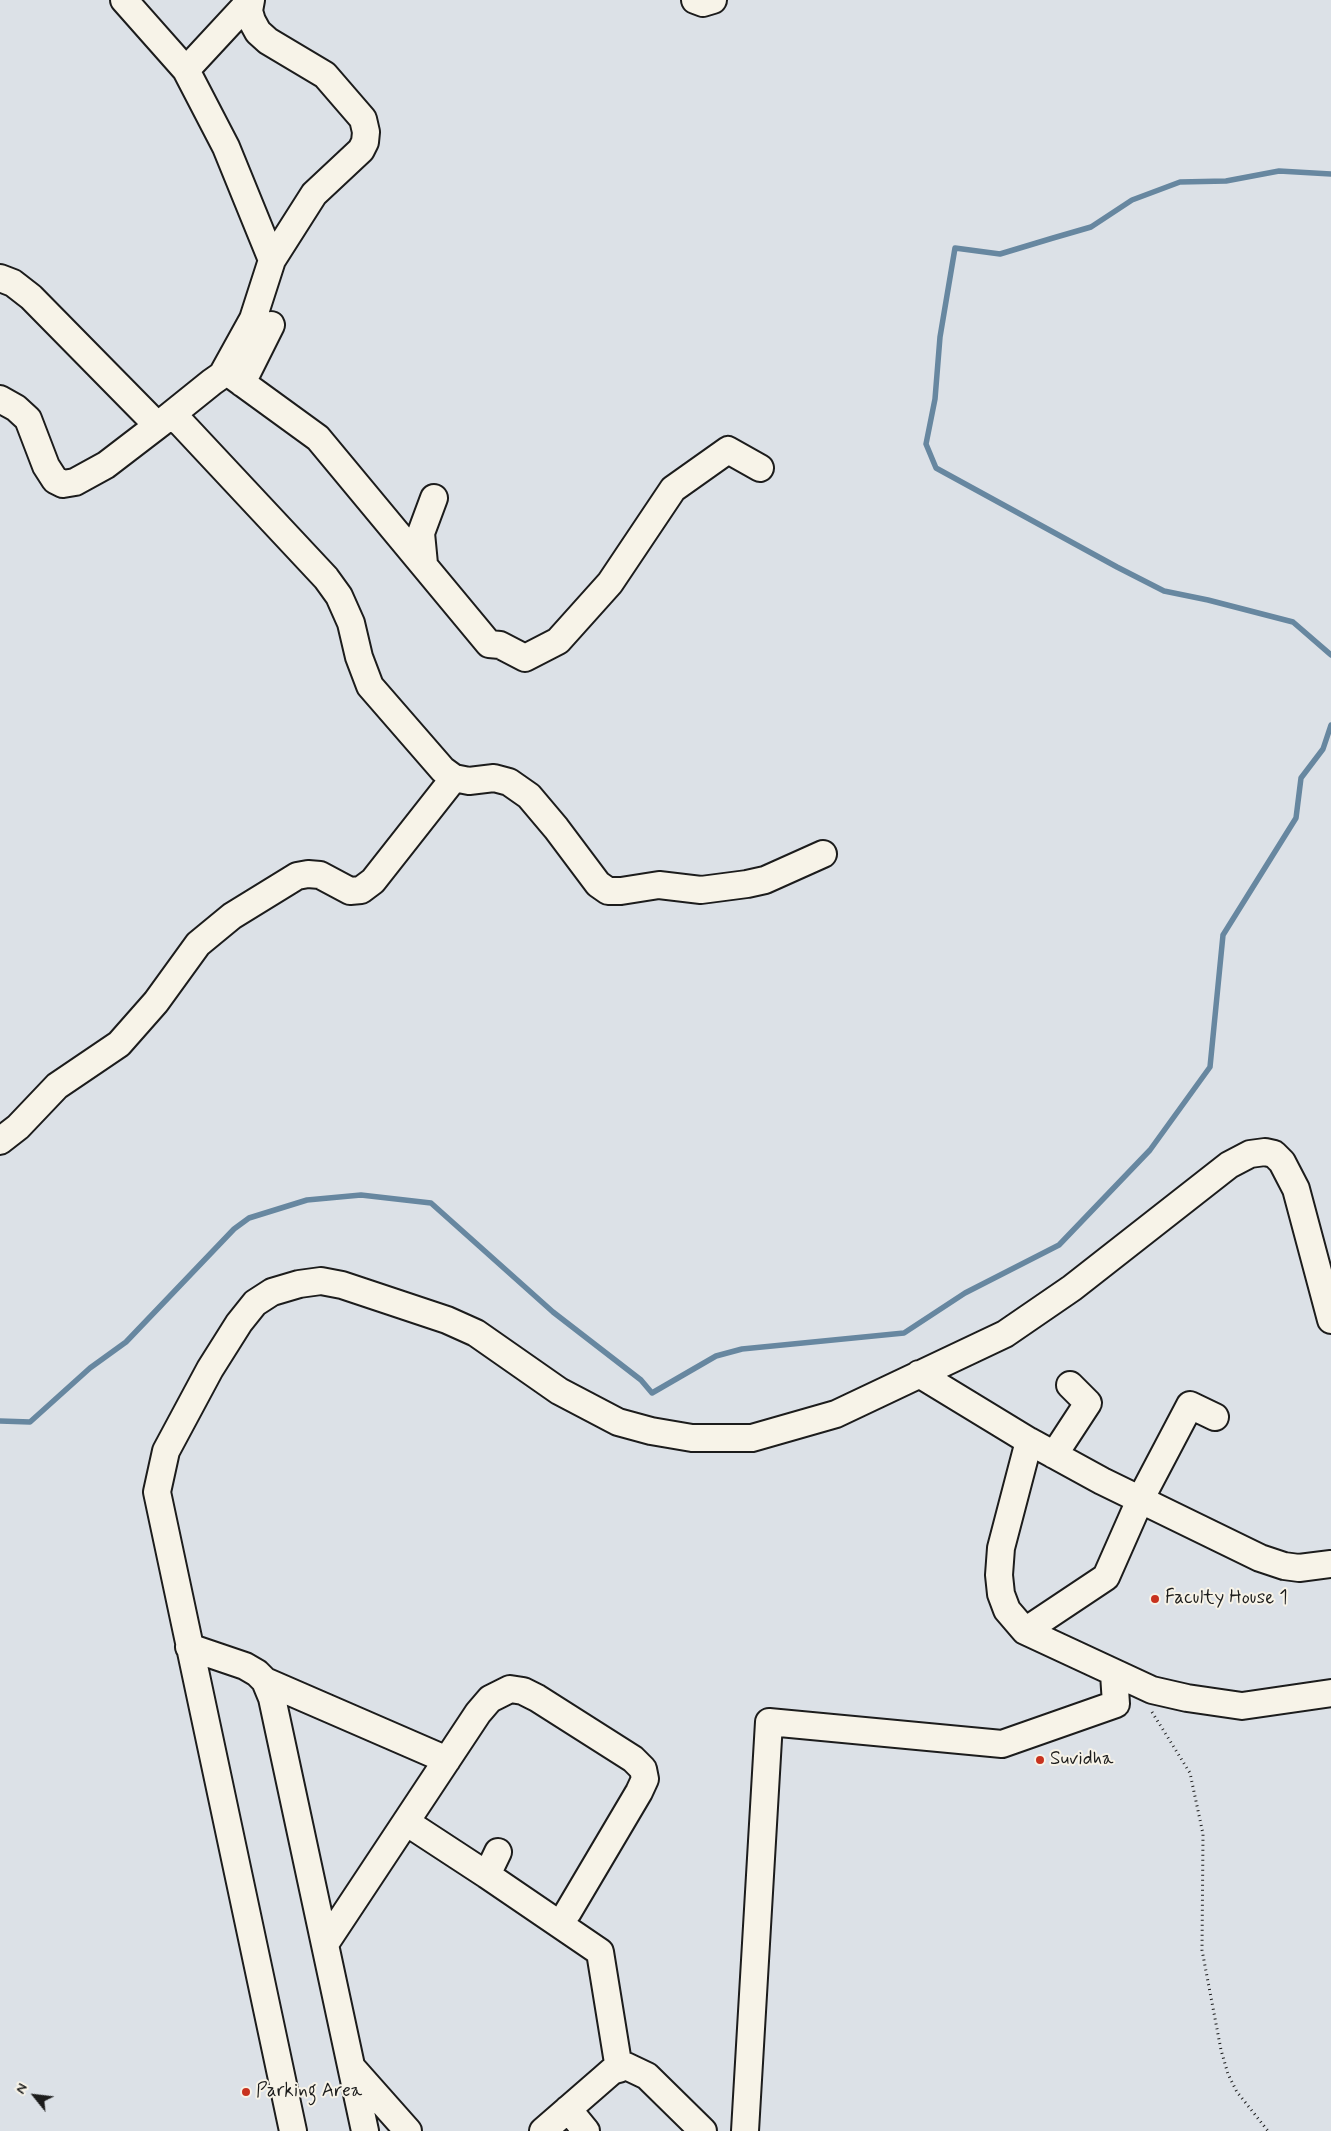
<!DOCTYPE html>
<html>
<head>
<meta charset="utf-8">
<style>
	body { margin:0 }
	#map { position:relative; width:1331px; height:2131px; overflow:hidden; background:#dce1e7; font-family:Mynerve,sans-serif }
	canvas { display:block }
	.north { position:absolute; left:10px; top:2071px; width:50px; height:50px; -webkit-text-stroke:4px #f7f3e8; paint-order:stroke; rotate:299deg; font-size:14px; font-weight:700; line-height:20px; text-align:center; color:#1c1c1c }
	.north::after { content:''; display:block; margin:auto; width:18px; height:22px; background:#1c1c1c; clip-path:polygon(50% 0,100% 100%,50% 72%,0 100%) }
</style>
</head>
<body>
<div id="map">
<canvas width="1331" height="2131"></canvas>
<div class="north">N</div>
</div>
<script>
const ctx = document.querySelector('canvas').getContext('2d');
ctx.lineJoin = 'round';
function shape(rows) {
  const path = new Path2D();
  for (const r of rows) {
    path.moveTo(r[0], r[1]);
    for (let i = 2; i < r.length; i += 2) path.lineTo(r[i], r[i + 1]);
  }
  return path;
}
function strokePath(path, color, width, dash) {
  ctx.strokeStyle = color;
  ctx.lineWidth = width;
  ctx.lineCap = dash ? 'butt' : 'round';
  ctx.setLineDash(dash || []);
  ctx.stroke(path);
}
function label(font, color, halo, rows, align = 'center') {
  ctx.font = font + ' Mynerve,sans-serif';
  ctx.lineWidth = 4;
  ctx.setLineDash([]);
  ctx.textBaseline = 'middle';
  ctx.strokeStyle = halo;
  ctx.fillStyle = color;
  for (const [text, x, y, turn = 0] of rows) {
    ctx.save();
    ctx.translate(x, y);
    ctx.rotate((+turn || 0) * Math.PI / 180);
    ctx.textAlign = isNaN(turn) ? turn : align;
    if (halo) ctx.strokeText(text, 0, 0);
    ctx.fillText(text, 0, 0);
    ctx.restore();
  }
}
strokePath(shape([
	[1331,174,1279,171,1226,181,1180,182,1132,200,1091,227,1053,238,1000,254,955,248,940,337,935,399,926,444,936,468,1117,567,1164,591,1208,600,1293,622,1331,655],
	[0,1421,30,1422,90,1368,126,1342,234,1229,249,1218,307,1200,361,1195,431,1203,553,1312,641,1380,652,1393,716,1356,742,1349,904,1333,965,1293,1059,1245,1150,1150,1210,1067,1223,935,1296,818,1301,778,1323,749,1331,725]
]), '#6787a0', 5.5);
const minor = shape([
	[124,0,186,70,226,147,272,260],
	[695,0,703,3,713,0],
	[186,70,250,1],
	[0,278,13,283,31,297,157,425],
	[222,375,253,319,272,260,314,194,361,150,365,142,366,132,363,119,325,75,268,41,258,32,252,21,249,11,251,0],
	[242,383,271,325],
	[0,399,16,408,28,419,46,466,55,480,63,484,75,482,106,465,166,419,176,419,182,424,326,578,339,596,351,623,359,657,370,686,443,770,454,778,469,781,494,778,509,782,529,796,556,828,598,884,608,891,621,891,659,885,701,890,747,884,765,880,823,854],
	[166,419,212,382,222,375,230,374,318,438,489,644,500,645,525,658,558,641,610,583,673,489,728,450,760,468],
	[424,564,421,533,434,498],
	[0,1141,18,1127,57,1086,119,1044,156,1002,198,944,232,916,297,876,308,874,320,875,350,891,361,890,373,881,454,778],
	[919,1374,1029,1441,1102,1481,1260,1558,1284,1566,1299,1568,1331,1564],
	[1029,1441,1001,1548,999,1575,1001,1594,1007,1610,1025,1631,1152,1690,1187,1698,1242,1706,1331,1693],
	[1054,1455,1088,1403,1070,1385],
	[1025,1631,1106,1577,1140,1500,1190,1405,1215,1417],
	[189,1647,245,1666,257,1673,265,1681,272,1698,365,2131],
	[265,1681,447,1760],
	[406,1822,487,1875],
	[498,1852,487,1875,600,1952,619,2069],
	[325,1944,478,1713,490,1699,510,1689,523,1691,537,1698,633,1759,643,1769,645,1779,639,1792,568,1912],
	[353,2069,408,2131],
	[568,2109,586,2131],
	[293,2131,157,1492,166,1451,210,1369,239,1323,255,1303,272,1292,299,1284,321,1281,342,1285,447,1320,476,1333,559,1391,618,1422,651,1431,692,1438,752,1438,836,1414,1005,1334,1072,1288,1229,1165,1250,1154,1265,1152,1274,1154,1282,1162,1296,1189,1331,1320],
	[543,2131,604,2078,612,2071,626,2066,647,2076,703,2131],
	[745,2131,769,1722,1002,1744,1116,1704,1114,1674]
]);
strokePath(minor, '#1c1c1c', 30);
strokePath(shape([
	[1152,1712,1190,1773,1203,1834,1202,1950,1221,2050,1228,2074,1237,2092,1268,2131]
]), '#1c1c1c', 3, [1, 4]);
strokePath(minor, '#f7f3e8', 26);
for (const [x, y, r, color] of [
	[1155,1599,5,"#c8321e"],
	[1040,1760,5,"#c8321e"],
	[246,2092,5,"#c8321e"]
]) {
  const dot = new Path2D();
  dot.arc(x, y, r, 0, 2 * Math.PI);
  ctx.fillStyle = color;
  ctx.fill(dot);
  strokePath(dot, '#f7f3e8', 2);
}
label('19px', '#1c1c1c', '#f7f3e8', [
	["Faculty House 1",1165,1599],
	["Suvidha",1050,1760],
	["Parking Area",256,2092]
], 'left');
</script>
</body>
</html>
